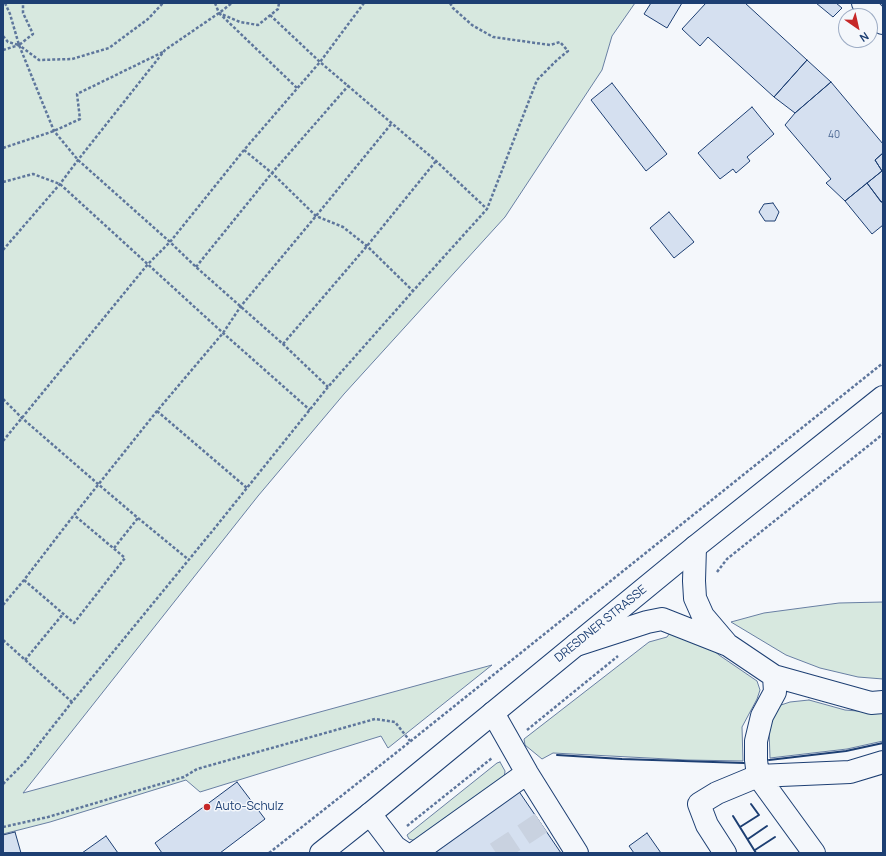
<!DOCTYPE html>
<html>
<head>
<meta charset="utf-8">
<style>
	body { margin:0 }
	#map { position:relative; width:886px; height:856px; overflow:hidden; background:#f4f7fb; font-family:Manrope,sans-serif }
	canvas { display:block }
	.frame { position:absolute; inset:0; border:4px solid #1d3f73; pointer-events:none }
	.north { position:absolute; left:838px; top:8px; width:40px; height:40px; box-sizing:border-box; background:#f4f7fb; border:1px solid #9eadc5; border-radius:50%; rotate:146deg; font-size:11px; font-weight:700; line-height:16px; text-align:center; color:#1d3f73 }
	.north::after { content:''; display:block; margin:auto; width:14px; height:18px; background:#c62828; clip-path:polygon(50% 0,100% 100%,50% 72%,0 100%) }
</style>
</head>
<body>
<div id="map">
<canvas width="886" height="856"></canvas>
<div class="frame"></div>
<div class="north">N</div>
</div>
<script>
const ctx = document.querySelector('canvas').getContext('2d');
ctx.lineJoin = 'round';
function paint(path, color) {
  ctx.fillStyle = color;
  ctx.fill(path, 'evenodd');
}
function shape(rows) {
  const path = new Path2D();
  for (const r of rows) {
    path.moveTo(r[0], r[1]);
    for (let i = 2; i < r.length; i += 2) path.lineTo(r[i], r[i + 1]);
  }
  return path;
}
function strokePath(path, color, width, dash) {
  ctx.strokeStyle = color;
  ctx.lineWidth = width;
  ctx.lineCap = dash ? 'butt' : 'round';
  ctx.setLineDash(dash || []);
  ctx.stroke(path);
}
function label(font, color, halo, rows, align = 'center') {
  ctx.font = font + ' Manrope,sans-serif';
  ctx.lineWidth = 3;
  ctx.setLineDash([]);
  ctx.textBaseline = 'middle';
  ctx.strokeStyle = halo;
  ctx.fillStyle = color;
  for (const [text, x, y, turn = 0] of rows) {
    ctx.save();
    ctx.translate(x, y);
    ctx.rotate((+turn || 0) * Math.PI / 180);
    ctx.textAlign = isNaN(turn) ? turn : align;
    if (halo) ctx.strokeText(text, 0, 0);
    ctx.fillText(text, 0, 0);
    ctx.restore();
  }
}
const green = shape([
	[3,3,635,3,612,36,602,70,505,217,344,394,258,496,23,793,492,665,388,748,381,736,200,792,186,780,50,822,3,834,3,3],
	[883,602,883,679,858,677,820,668,786,655,731,622,764,613,839,603,883,602],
	[672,630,696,636,719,655,757,681,760,690,757,699,742,727,743,761,687,760,553,753,542,759,525,745,524,739,649,642,667,637,672,630],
	[809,700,845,710,883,713,883,741,847,749,770,758,769,730,775,707,790,702,809,700],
	[500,762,505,771,504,779,416,841,409,839,407,835,497,763,500,762]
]);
paint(green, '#d7e8df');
strokePath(green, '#687fa3', 1);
const building = shape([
	[651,3,682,3,667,28,644,14,651,3],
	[706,3,745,3,807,60,774,97,708,37,700,46,682,29,706,3],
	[816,3,836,3,842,8,833,17,816,3],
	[807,60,831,82,795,113,774,97,807,60],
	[831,82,883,144,883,153,875,160,882,171,845,201,826,183,831,179,785,125,795,113,831,82],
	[612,83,667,154,646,171,591,100,612,83],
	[752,107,774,134,747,157,750,161,736,173,733,169,720,179,698,153,752,107],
	[883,153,883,170,882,171,875,160,883,153],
	[882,171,883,173,883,200,881,202,867,183,882,171],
	[867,183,883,204,883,225,872,234,845,201,867,183],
	[773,203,779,212,775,221,765,221,759,212,764,204,773,203],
	[669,212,694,242,674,258,650,228,669,212],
	[237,782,265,819,220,853,162,853,155,843,237,782],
	[518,790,561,853,434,853,432,849,518,790],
	[15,832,21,853,3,853,3,835,15,832],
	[647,833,661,853,634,853,629,846,647,833],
	[106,836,118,853,82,853,106,836]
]);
paint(building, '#d5e0f0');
strokePath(building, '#1d3f73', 1);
strokePath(shape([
	[496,853,541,823]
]), '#c9d2e0', 22, [22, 11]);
const minor = shape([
	[863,3,883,23],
	[695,547,694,581,695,598,703,616,726,643],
	[576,645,647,622,662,619,728,645,774,676,871,703,883,702],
	[774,676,775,692,762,716,756,741,756,760,758,776,814,853],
	[493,713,527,773,577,853],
	[370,814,395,847,404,853],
	[415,853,527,773],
	[725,853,707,825,699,804,717,793,758,776,850,772,883,762]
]);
const major = shape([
	[321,853,370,814,695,547,883,397]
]);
strokePath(minor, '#1d3f73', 24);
strokePath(major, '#1d3f73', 24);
strokePath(shape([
	[5,3,10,14,19,45,54,131,78,160,170,242,196,267,283,344,328,387],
	[215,3,219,13,240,22,258,25,278,9,279,3],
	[450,3,453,8,472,25,493,37,550,45,560,42,568,51,557,60,537,80,487,209],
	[219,13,297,88],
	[3,36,8,42,19,45,33,34,23,13,23,3],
	[3,50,19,45,39,60,72,59,109,48,148,19,163,3],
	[3,148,54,131,80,119,77,94,163,52],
	[244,150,272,173,316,216,343,227,367,246,413,291],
	[3,182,33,174,60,184,223,333,310,410],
	[3,250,60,184,78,160,165,50,219,13,232,3],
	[196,267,272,173,349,85],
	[283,344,367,246,436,161],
	[3,399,22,418,98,484,138,518,189,560],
	[157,411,247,488],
	[3,441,148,264,170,242,244,150,320,62,364,3],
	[114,548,138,518],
	[717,572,727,559,883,434],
	[24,580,74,623,125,558,74,515],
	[3,605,24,580,74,515,157,411,223,333,241,306,316,216,392,123],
	[3,640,72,702],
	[25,660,63,614],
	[527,730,618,656],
	[3,784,24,763,72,702,214,529,328,387,413,291,487,209,436,161,320,62,270,15],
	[407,826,492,758],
	[3,827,48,817,184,777,197,769,375,719,395,722,410,741],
	[269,853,392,756,883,363]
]), '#5e769c', 2.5, [3, 2]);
strokePath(minor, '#f4f7fb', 22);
strokePath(major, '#f4f7fb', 22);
strokePath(shape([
	[557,755,622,759,744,763],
	[769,760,846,751,883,743],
	[733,816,756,853],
	[740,827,759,815,751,804],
	[748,839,767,826],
	[755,850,775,837]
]), '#1d3f73', 2);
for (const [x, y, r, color] of [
	[207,807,4,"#c62828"]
]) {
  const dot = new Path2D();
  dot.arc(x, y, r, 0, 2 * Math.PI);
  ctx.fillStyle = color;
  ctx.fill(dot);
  strokePath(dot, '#f4f7fb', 1.5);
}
label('10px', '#4b6792', null, [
	["40",834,135]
]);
label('12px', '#1d3f73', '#f4f7fb', [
	["DRESDNER STRASSE",601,624,-39]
]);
label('12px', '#1d3f73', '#f4f7fb', [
	["Auto-Schulz",215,807]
], 'left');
</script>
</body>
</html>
